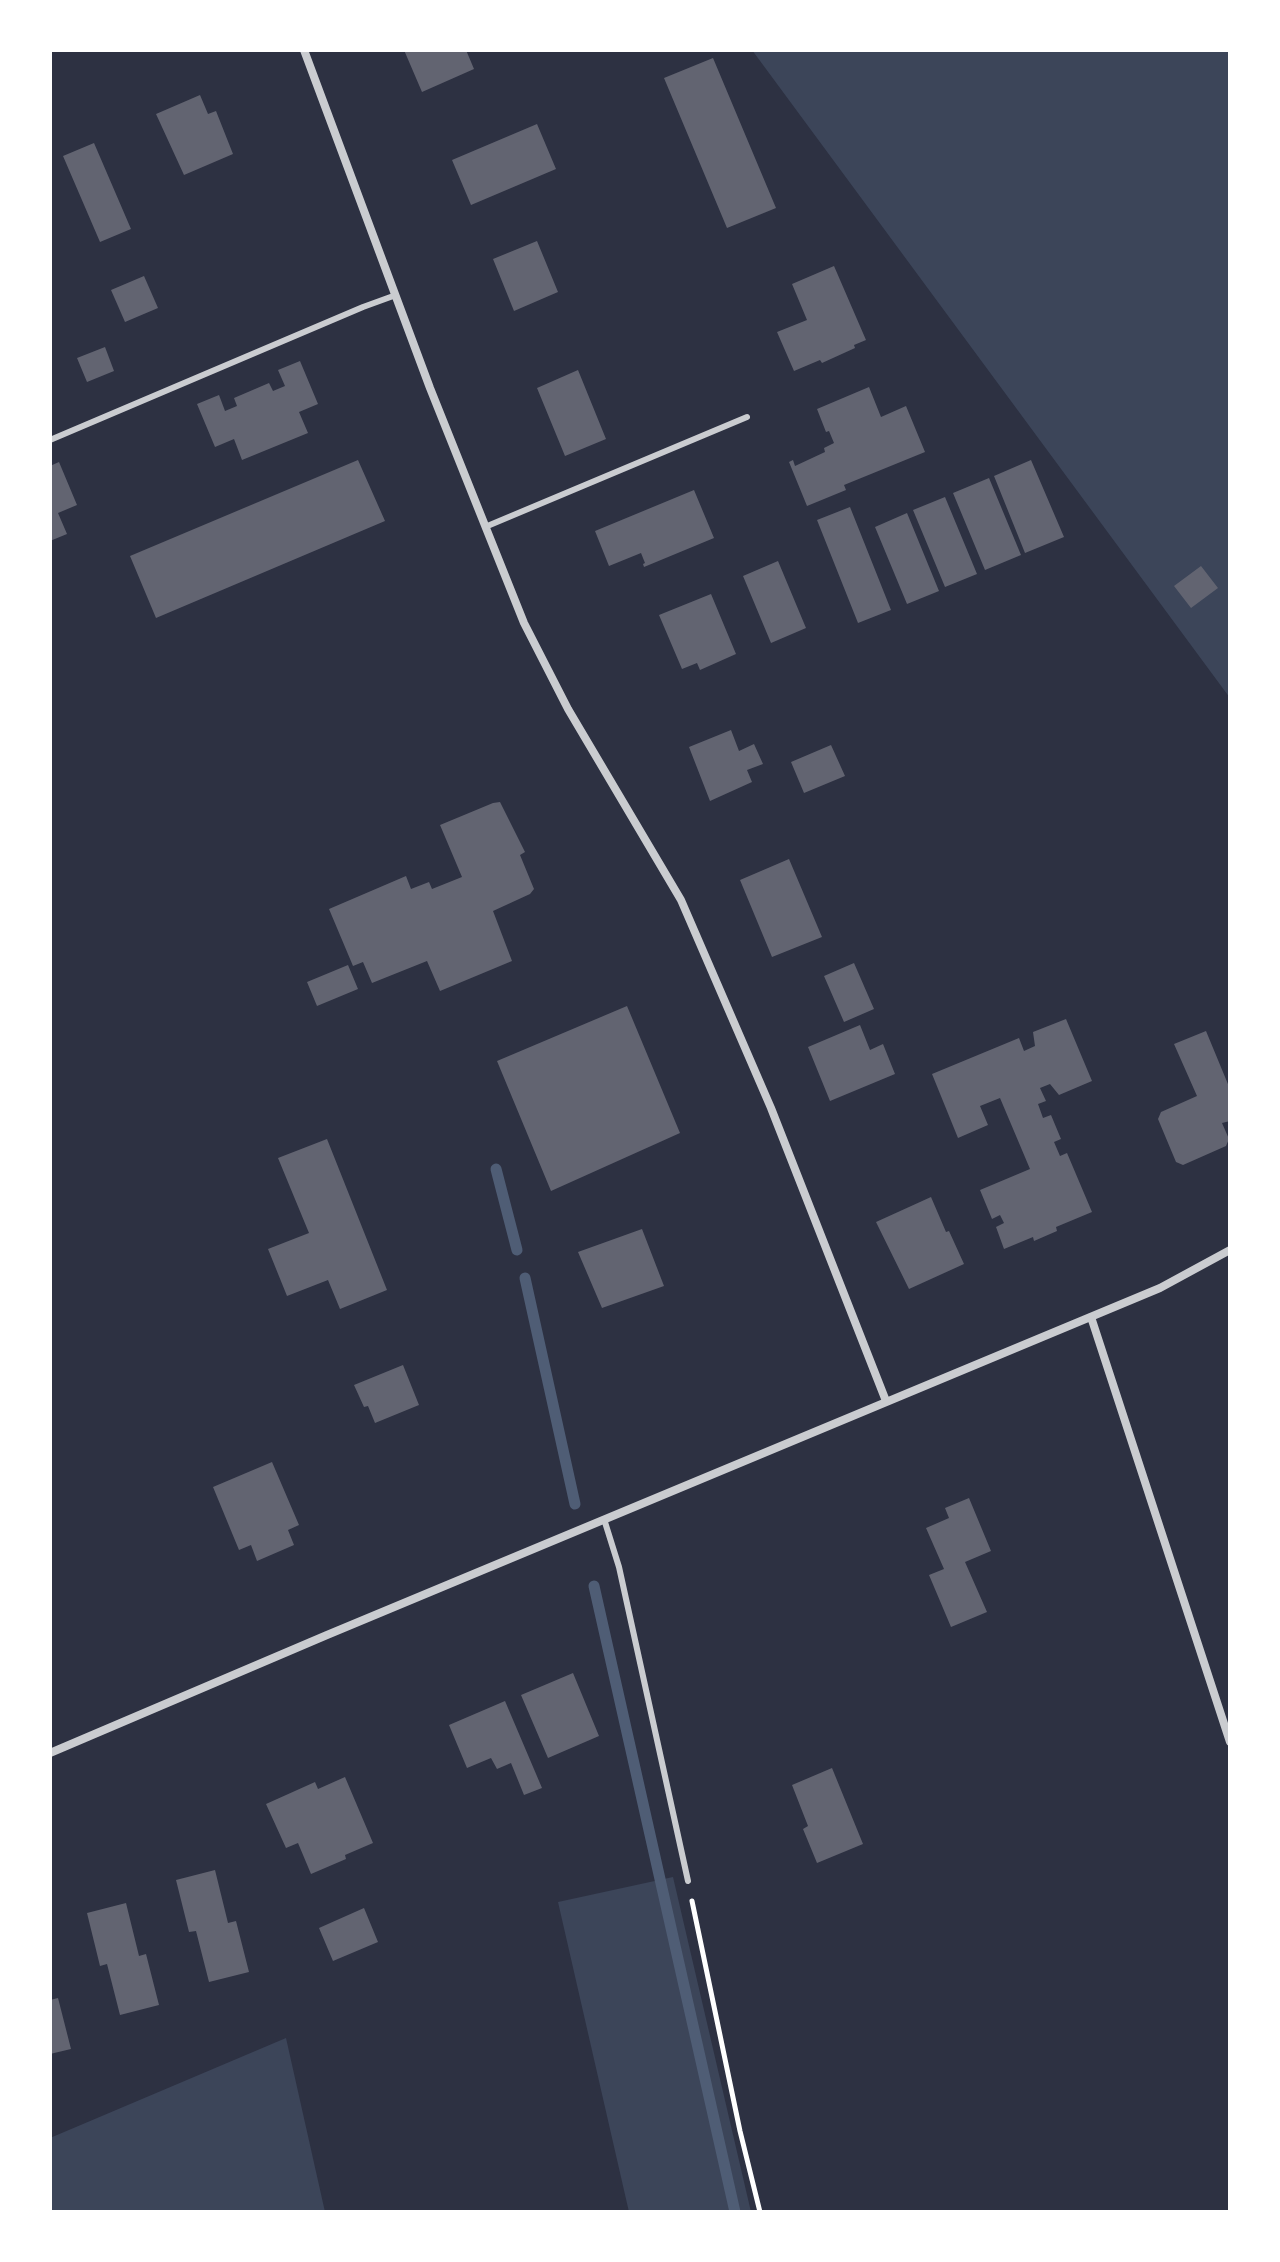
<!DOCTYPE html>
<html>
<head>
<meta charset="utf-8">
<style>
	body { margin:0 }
	#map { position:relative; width:1280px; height:2262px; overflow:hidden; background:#2d3142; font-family:Figtree,sans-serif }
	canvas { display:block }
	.frame { position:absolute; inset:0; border:52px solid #fff; pointer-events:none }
</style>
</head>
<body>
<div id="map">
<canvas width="1280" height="2262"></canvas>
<div class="frame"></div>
</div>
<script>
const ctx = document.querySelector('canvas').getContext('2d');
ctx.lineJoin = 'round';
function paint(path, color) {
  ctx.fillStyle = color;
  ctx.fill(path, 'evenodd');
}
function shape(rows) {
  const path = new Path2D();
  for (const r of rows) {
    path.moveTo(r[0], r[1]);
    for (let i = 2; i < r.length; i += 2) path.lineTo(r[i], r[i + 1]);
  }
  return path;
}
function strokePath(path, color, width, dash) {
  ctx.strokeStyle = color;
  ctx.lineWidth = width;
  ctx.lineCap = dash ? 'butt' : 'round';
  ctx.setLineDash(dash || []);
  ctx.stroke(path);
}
paint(shape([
	[752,50,1230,50,1230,698],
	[673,1877,751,2212,629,2212,558,1902],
	[286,2038,325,2212,50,2212,50,2138]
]), '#3c4559');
strokePath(shape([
	[496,1169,517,1250],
	[525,1278,575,1504],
	[594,1586,735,2212]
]), '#4f5d75', 11);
paint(shape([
	[404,50,466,50,474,69,422,92],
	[713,58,776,208,727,228,664,78],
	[200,95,208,114,216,111,233,154,184,175,156,114],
	[537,124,556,169,471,205,452,160],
	[94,143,131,229,100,242,63,156],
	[537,241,558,292,514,311,493,259],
	[834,266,866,340,854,345,855,348,822,363,820,360,794,371,777,332,807,320,792,284],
	[144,276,158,308,125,322,111,290],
	[105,347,114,371,87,382,77,358],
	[300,361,318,404,299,412,308,433,242,460,234,439,215,447,197,404,219,395,225,411,237,406,234,398,269,383,273,391,285,386,278,370],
	[578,370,606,439,565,456,537,388],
	[869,387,881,417,906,406,925,452,844,485,846,490,807,506,789,462,793,460,795,466,825,452,824,448,834,443,829,431,826,432,817,409],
	[358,460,385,521,156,618,130,556],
	[1031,460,1064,537,1025,553,994,476],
	[59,462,77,505,58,513,67,534,50,541,50,466],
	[989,478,1021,555,985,570,953,493],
	[694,490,714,538,644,567,643,564,645,563,641,553,609,566,595,531],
	[945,497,977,574,945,587,913,510],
	[850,507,891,610,858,623,817,520],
	[907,513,939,591,907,604,875,527],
	[778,561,806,628,771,643,743,576],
	[1201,566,1218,588,1191,608,1174,586],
	[711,594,736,654,700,670,697,663,682,669,659,615],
	[731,730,739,751,754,744,763,764,747,770,752,782,710,801,689,747],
	[831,745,845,776,804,793,791,762],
	[500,802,525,852,520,855,534,889,530,894,493,911,512,961,440,991,427,961,372,983,363,962,353,966,329,909,406,876,411,889,429,882,432,889,462,877,440,825,493,803],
	[789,859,822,937,772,957,740,880],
	[854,963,874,1009,844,1022,824,976],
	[348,965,358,989,317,1006,307,982],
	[627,1006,680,1133,551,1191,497,1061],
	[1066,1019,1092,1081,1059,1095,1050,1084,1040,1088,1046,1101,1038,1104,1043,1118,1051,1115,1061,1139,1054,1142,1060,1156,1067,1153,1092,1212,1056,1227,1057,1231,1034,1241,1033,1237,1004,1249,996,1227,1004,1223,1000,1215,992,1219,980,1190,1030,1169,1000,1098,980,1106,988,1125,958,1138,932,1074,1019,1038,1024,1051,1035,1046,1033,1032],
	[860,1025,870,1050,883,1044,895,1074,830,1101,808,1047],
	[1206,1031,1230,1089,1230,1121,1222,1123,1229,1139,1226,1146,1183,1165,1176,1162,1158,1119,1161,1112,1197,1096,1174,1044],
	[327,1139,387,1290,340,1309,328,1280,287,1296,268,1249,309,1233,278,1158],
	[931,1197,946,1232,949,1231,964,1264,909,1289,876,1222],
	[642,1229,664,1286,602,1308,578,1252],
	[403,1365,419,1405,375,1423,368,1406,364,1407,354,1385],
	[272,1462,299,1525,288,1530,294,1545,257,1561,251,1545,239,1550,213,1487],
	[969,1498,991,1551,965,1562,987,1612,951,1627,929,1575,944,1569,926,1528,949,1518,945,1508],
	[573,1673,599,1736,548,1758,521,1695],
	[505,1701,542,1788,524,1795,511,1763,497,1769,491,1758,467,1768,449,1725],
	[832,1768,863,1844,817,1863,803,1829,808,1826,792,1785],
	[345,1777,373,1843,345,1855,346,1859,311,1874,298,1843,286,1848,266,1804,315,1782,318,1789],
	[215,1870,228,1923,236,1921,249,1972,209,1982,196,1931,189,1932,176,1880],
	[126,1903,139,1956,146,1954,159,2005,120,2015,107,1964,100,1966,87,1913],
	[364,1908,378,1942,333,1961,319,1928],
	[58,1998,71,2049,50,2054,50,2000]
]), '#626471');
strokePath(shape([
	[692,1901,740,2131,760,2212]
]), '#fff', 5);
strokePath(shape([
	[50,440,363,307,396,295],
	[485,527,747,417],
	[604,1519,619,1567,688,1881]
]), '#caccd0', 6);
strokePath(shape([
	[304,50,430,388,524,623,568,709,681,900,771,1108,886,1401],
	[1091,1317,1230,1742],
	[50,1753,327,1635,1160,1288,1230,1250]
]), '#caccd0', 8);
</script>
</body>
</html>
